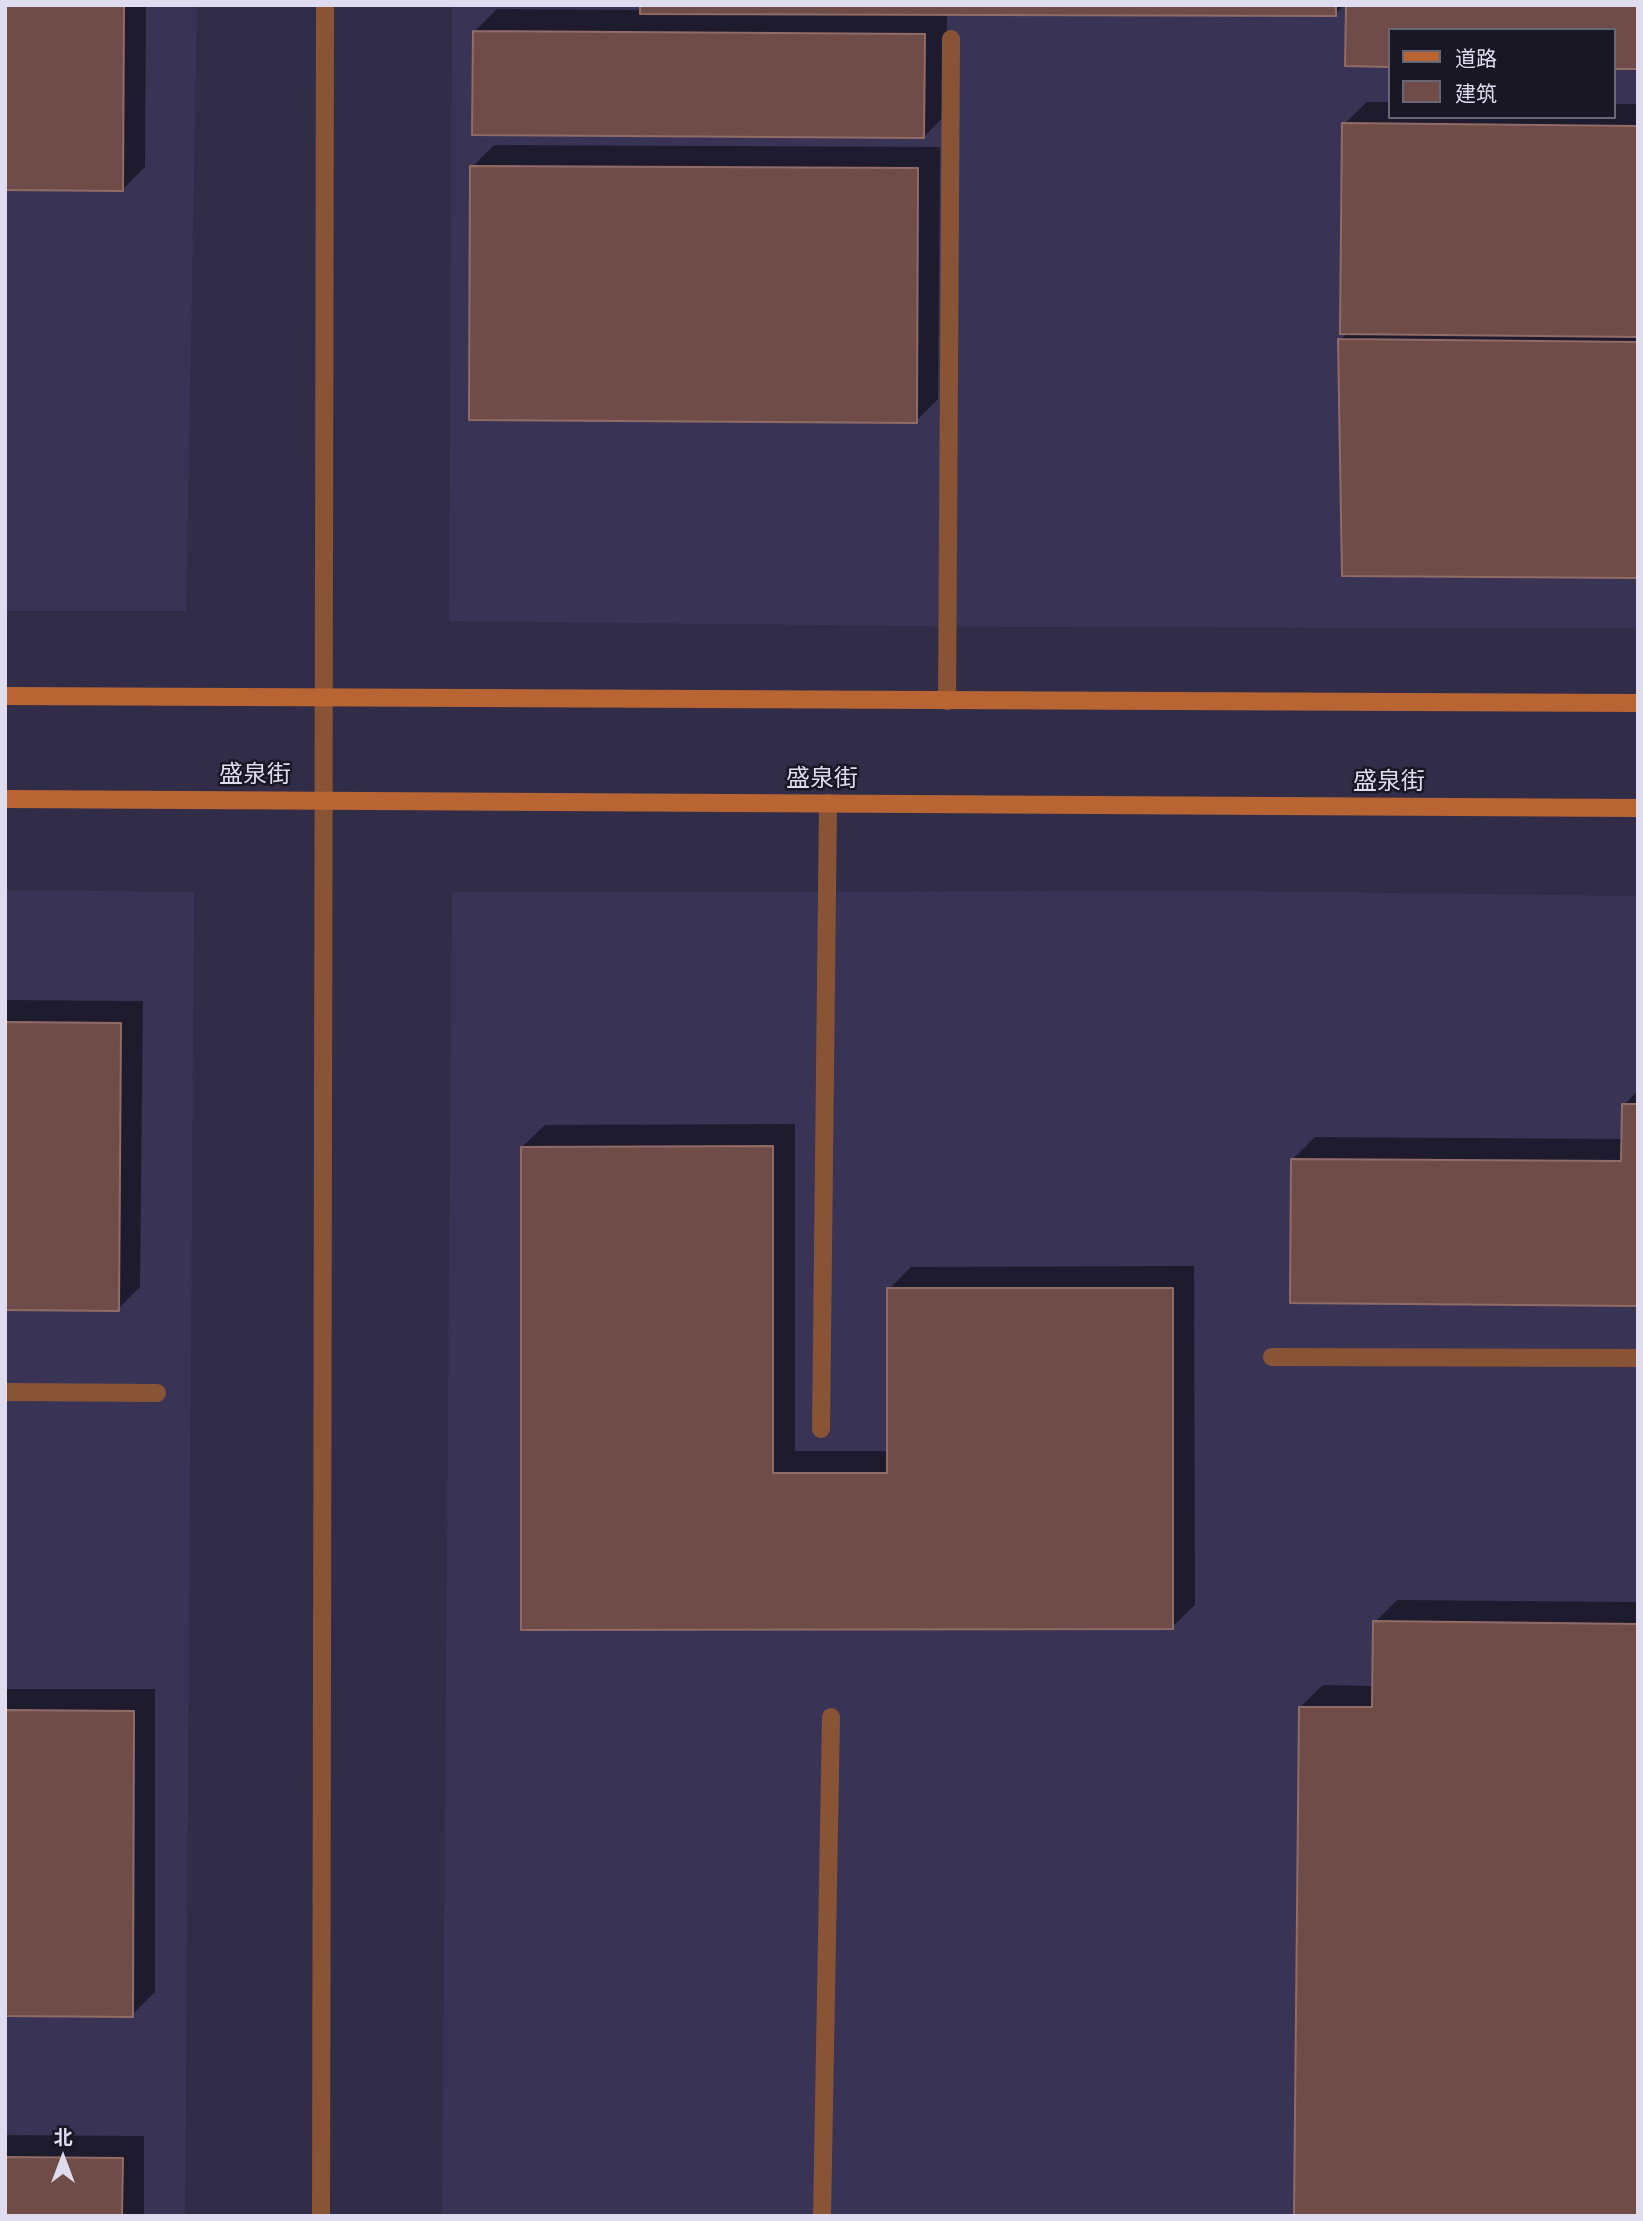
<!DOCTYPE html>
<html>
<head>
<meta charset="utf-8">
<style>
	body { margin:0 }
	#map { position:relative; width:1643px; height:2221px; overflow:hidden; background:#312d48; font-family:Mulish,"Noto Sans SC",sans-serif }
	canvas { display:block }
	.frame { position:absolute; inset:0; border:7px solid #dedcee; pointer-events:none }
	.legend { position:absolute; left:1388px; top:28px; width:228px; height:91px; box-sizing:border-box; background:#191724; border:2px solid #686675; margin:0; padding:9px 12px; list-style:none; font-size:21px; color:#dedcee }
	.legend li { display:flex; align-items:center; gap:14px; height:35px }
	.legend b { width:35px; border:2px solid #686675 }
	.north { position:absolute; left:28px; top:2123px; width:70px; height:70px; -webkit-text-stroke:5px #191724; paint-order:stroke; rotate:0deg; font-size:19px; font-weight:700; line-height:28px; text-align:center; color:#dedcee }
	.north::after { content:''; display:block; margin:auto; width:24px; height:32px; background:#dedcee; clip-path:polygon(50% 0,100% 100%,50% 72%,0 100%) }
</style>
</head>
<body>
<div id="map">
<canvas width="1643" height="2221"></canvas>
<div class="frame"></div>
<ul class="legend">
<li><b style="height:9px;background:#b96433"></b>道路</li>
<li><b style="height:19px;background:#6f4c48"></b>建筑</li>
</ul>
<div class="north">北</div>
</div>
<script>
const ctx = document.querySelector('canvas').getContext('2d');
ctx.lineJoin = 'round';
function paint(path, color) {
  ctx.fillStyle = color;
  ctx.fill(path, 'evenodd');
}
function shape(rows) {
  const path = new Path2D();
  for (const r of rows) {
    path.moveTo(r[0], r[1]);
    for (let i = 2; i < r.length; i += 2) path.lineTo(r[i], r[i + 1]);
  }
  return path;
}
function strokePath(path, color, width, dash) {
  ctx.strokeStyle = color;
  ctx.lineWidth = width;
  ctx.lineCap = dash ? 'butt' : 'round';
  ctx.setLineDash(dash || []);
  ctx.stroke(path);
}
function label(font, color, halo, rows, align = 'center') {
  ctx.font = font + ' Mulish,"Noto Sans SC",sans-serif';
  ctx.lineWidth = 5;
  ctx.setLineDash([]);
  ctx.textBaseline = 'middle';
  ctx.strokeStyle = halo;
  ctx.fillStyle = color;
  for (const [text, x, y, turn = 0] of rows) {
    ctx.save();
    ctx.translate(x, y);
    ctx.rotate((+turn || 0) * Math.PI / 180);
    ctx.textAlign = isNaN(turn) ? turn : align;
    if (halo) ctx.strokeText(text, 0, 0);
    ctx.fillText(text, 0, 0);
    ctx.restore();
  }
}
paint(shape([
	[5,5,197,5,186,611,5,611],
	[452,5,1638,5,1638,628,1001,627,449,621],
	[1389,30,1613,30,1613,117,1389,117],
	[5,890,194,892,185,2216,5,2216],
	[1233,891,1638,896,1638,2216,442,2216,452,892]
]), '#393456');
paint(shape([
	[5,5,146,5,145,167,123,189],
	[642,5,1344,5,1335,14,947,13,946,114,924,137,475,31,497,9,642,10],
	[1367,102,1389,102,1389,117,1613,117,1613,104,1638,104,1638,576,1340,340,1348,333,1344,124],
	[494,145,940,147,938,399,916,421,472,167],
	[5,1000,143,1001,140,1287,118,1309,5,1309],
	[1638,1090,1638,1304,1293,1159,1315,1137,1623,1139,1624,1105],
	[795,1124,795,1451,889,1451,889,1289,911,1267,1194,1266,1195,1605,1172,1627,523,1628,522,1147,545,1125],
	[1397,1600,1638,1602,1638,2216,1300,1707,1323,1685,1374,1686,1375,1622],
	[5,1689,155,1689,155,1992,132,2015,5,2015],
	[5,2135,144,2136,144,2216,5,2216]
]), '#0007');
const building = shape([
	[5,5,124,5,123,191,5,190,5,5],
	[640,5,1336,5,1336,16,640,14,640,5],
	[1346,5,1638,5,1638,69,1613,69,1613,30,1389,30,1389,67,1345,66,1346,5],
	[473,31,925,34,924,138,472,135,473,31],
	[1342,123,1638,126,1638,337,1340,334,1342,123],
	[470,166,918,168,917,423,469,420,470,166],
	[1338,339,1638,342,1638,578,1342,576,1338,339],
	[5,1022,121,1023,119,1311,5,1310,5,1022],
	[1622,1104,1638,1104,1638,1306,1290,1303,1291,1159,1621,1161,1622,1104],
	[773,1146,773,1473,887,1473,887,1288,1173,1288,1173,1629,521,1630,521,1147,773,1146],
	[1373,1621,1638,1624,1638,2216,1294,2216,1299,1707,1372,1707,1373,1621],
	[5,1710,134,1711,133,2017,5,2016,5,1710],
	[5,2157,123,2158,122,2216,5,2216,5,2157]
]);
paint(building, '#6f4c48');
strokePath(building, '#916c67', 2);
strokePath(shape([
	[947,701,951,39],
	[1272,1357,1638,1358],
	[5,1392,157,1393],
	[821,1429,828,803],
	[822,2216,831,1717]
]), '#895436', 18);
strokePath(shape([
	[321,2216,325,5]
]), '#895436', 18);
strokePath(shape([
	[5,696,1638,703],
	[5,799,1638,808]
]), '#b96433', 18);
label('24px', '#dedcee', '#191724', [
	["盛泉街",255,775],
	["盛泉街",822,779],
	["盛泉街",1389,782]
]);
</script>
</body>
</html>
